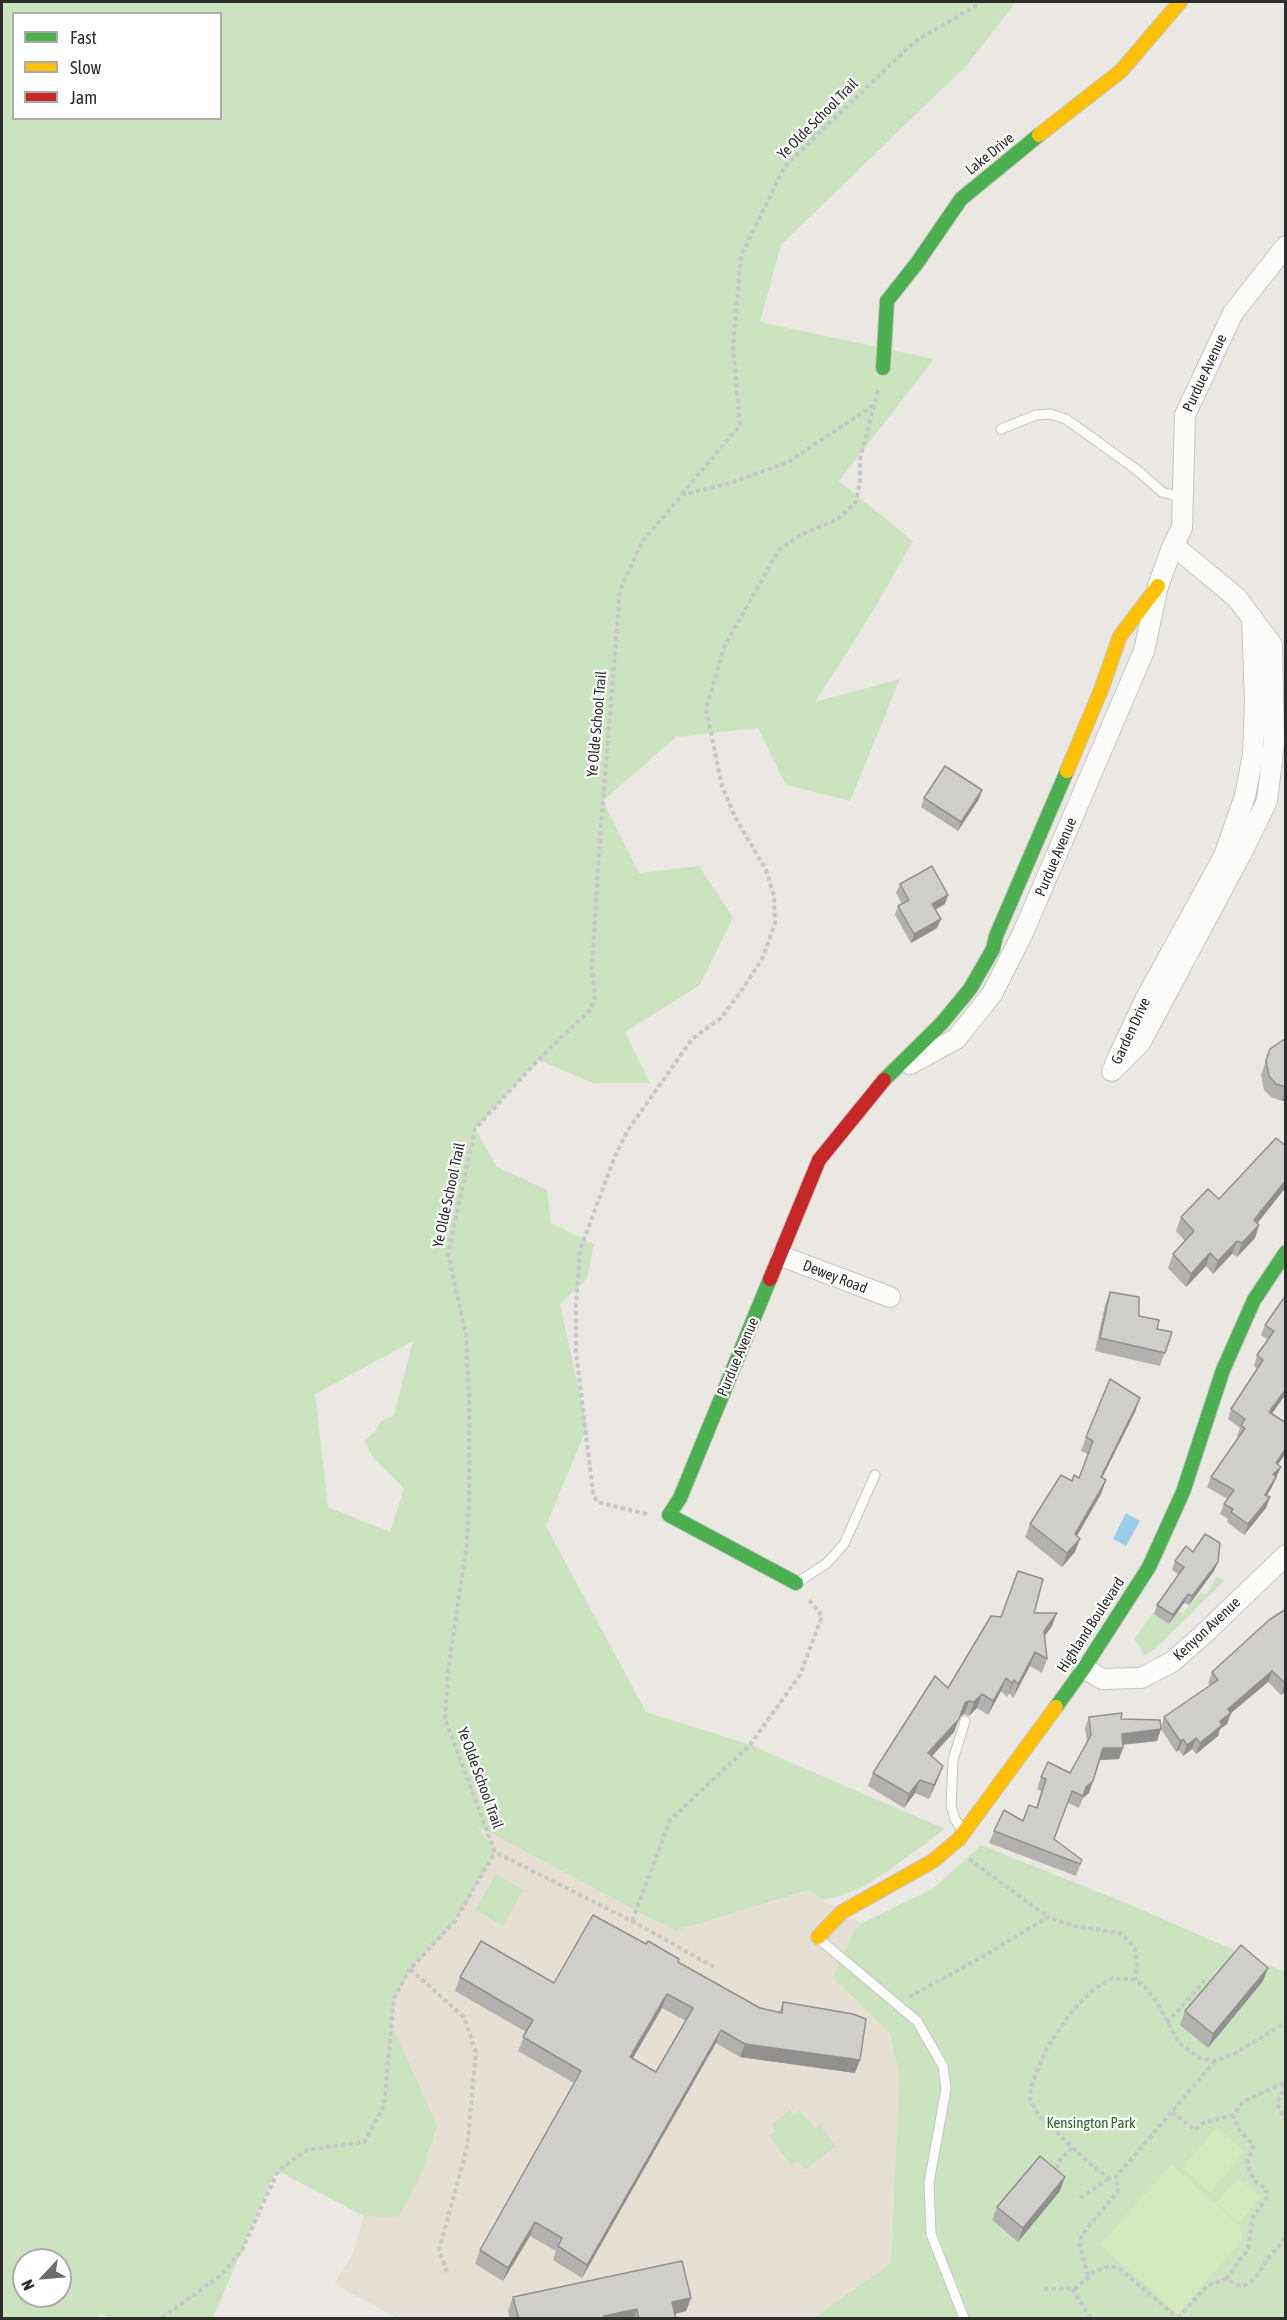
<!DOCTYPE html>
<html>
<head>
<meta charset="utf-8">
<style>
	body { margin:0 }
	#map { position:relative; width:1287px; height:2320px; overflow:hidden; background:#ebe8e4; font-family:"Asap Condensed",sans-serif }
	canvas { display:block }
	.frame { position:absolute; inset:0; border:3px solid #2d2d2d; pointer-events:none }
	.legend { position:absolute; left:12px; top:12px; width:210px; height:108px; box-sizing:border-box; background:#fff; border:2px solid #ababab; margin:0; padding:8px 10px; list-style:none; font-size:18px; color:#2d2d2d }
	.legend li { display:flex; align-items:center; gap:12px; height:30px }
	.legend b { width:30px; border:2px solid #ababab }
	.north { position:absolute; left:12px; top:2248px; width:60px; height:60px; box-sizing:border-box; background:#fff; border:2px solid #ababab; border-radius:50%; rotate:244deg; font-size:16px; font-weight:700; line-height:24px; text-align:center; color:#2d2d2d }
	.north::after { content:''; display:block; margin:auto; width:21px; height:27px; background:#706e6d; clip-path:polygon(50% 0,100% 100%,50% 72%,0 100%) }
</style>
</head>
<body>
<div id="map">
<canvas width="1287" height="2320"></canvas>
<div class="frame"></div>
<ul class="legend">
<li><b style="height:8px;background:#4caf50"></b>Fast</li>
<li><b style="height:8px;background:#ffc107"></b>Slow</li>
<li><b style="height:8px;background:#c62828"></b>Jam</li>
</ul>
<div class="north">N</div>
</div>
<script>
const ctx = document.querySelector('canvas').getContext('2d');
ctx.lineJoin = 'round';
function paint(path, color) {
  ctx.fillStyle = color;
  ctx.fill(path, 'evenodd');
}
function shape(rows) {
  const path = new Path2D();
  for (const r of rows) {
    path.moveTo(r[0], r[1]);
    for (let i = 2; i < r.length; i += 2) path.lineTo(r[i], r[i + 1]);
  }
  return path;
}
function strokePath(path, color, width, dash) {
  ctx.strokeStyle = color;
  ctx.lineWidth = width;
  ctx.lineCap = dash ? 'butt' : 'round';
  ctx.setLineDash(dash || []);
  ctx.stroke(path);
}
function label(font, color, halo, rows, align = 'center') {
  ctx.font = font + ' "Asap Condensed",sans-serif';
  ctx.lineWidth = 4.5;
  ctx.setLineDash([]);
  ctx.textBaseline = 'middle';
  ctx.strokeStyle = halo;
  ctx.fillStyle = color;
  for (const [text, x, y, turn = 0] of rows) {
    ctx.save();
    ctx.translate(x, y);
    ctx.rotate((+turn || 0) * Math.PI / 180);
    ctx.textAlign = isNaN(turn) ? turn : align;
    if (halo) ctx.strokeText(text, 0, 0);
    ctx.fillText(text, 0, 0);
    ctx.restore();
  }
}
paint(shape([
	[430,1801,675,1931,808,1890,860,1924,854,1931,832,1977,890,2033,896,2061,899,2076,891,2263,814,2318,397,2318,334,2284,353,2254,364,2216,276,2170]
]), '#e5e0d3');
paint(shape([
	[2,2,1016,2,967,65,781,245,760,322,934,359,839,481,913,541,867,621,815,702,900,679,850,801,786,785,758,728,676,737,603,801,639,873,699,866,733,917,700,985,625,1032,650,1083,593,1083,538,1060,475,1129,497,1167,547,1190,551,1223,594,1244,587,1279,560,1304,587,1427,546,1526,646,1712,748,1744,945,1829,888,1871,866,1885,841,1896,824,1900,808,1890,675,1931,477,1826,495,1852,455,1921,410,1969,394,1998,393,2027,437,2126,423,2170,399,2217,364,2216,276,2170,213,2318,111,2318,100,2314,98,2318,2,2318],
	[14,14,220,14,220,118,14,118],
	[413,1341,394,1415,381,1421,375,1431,364,1441,373,1457,404,1489,390,1532,328,1507,315,1394],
	[24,2260,60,2260,60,2296,24,2296],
	[1217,1577,1224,1581,1155,1649,1143,1656,1140,1647,1134,1639,1153,1613,1169,1624,1178,1612,1183,1613,1201,1592,1206,1594],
	[981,1845,1126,1903,1285,1972,1285,2318,814,2318,891,2263,899,2076,896,2061,890,2033,832,1977,854,1931,860,1924,934,1888],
	[496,1874,523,1890,503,1926,475,1910],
	[790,2110,794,2115,800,2110,815,2128,819,2124,836,2146,805,2170,798,2161,792,2166,769,2136,776,2131,771,2125]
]), '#cbe4bf');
paint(shape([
	[1217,2127,1244,2151,1210,2192,1182,2168],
	[1171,2164,1240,2226,1243,2239,1178,2314,1100,2245],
	[1238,2178,1261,2197,1239,2223,1216,2203]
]), '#d4e8bd');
paint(shape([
	[1126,1513,1140,1521,1126,1546,1113,1539]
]), '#9ccde8');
const lane = shape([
	[1001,429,1036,415,1050,414,1066,419,1137,470,1162,492,1183,498],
	[798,1582,827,1563,844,1544,875,1475],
	[962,1830,955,1819,951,1806,953,1760,965,1721],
	[819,1939,917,2021,943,2066,946,2089,929,2183,931,2234,964,2318]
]);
const street = shape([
	[910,1064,956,1039,992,994,1022,935,1144,651,1158,586,1173,545,1182,528,1185,415,1233,313,1286,246],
	[1115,1064,1146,998,1224,856,1245,796,1253,755,1255,701,1252,617],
	[1112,1071,1140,1043,1242,852,1267,801,1274,743,1272,645,1237,598,1173,545],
	[781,1256,890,1297],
	[1084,1668,1102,1679,1141,1678,1172,1662,1206,1632,1286,1555]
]);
const fast = shape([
	[883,368,887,301,917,263,961,199,1039,135],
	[884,1080,941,1024,970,989,993,949,996,936,1067,771],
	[770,1279,680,1498,669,1515,796,1583],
	[1056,1707,1084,1668,1149,1567,1183,1492,1223,1370,1254,1300,1286,1252]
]);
const slow = shape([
	[1039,135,1121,71,1180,2],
	[1067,771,1101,690,1120,636,1158,586],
	[818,1937,842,1912,933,1861,959,1839,1056,1707]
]);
const jam = shape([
	[770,1279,819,1160,884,1080]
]);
strokePath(lane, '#c5c4c4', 11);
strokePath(street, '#c5c4c4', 22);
strokePath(fast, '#c5c4c4', 16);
strokePath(slow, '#c5c4c4', 16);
strokePath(jam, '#c5c4c4', 16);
strokePath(shape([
	[682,494,740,425,733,346,741,256,785,166,914,42,982,2],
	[647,1514,597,1502,593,1493,576,1351,576,1305,580,1250,615,1156,628,1130,692,1039,721,1018,740,993,763,957,775,923,774,896,766,870,735,817,722,786,706,709,725,645,779,550,800,535,838,519,856,502,860,481,860,459,878,390],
	[969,1859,1048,1917],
	[632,1921,670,1820,749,1746,800,1675,822,1616,809,1600],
	[714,1967,632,1921,495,1852,445,1719,448,1672,467,1542,469,1505,469,1397,466,1336,448,1253,475,1129,538,1060,590,1010,595,997,592,969,599,851,620,590,642,542,682,495,731,483,788,462,874,405],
	[909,1997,982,1957,1048,1917,1074,1926,1121,1933,1135,1948,1137,1965,1135,1980],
	[1167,2023,1207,1978],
	[1215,2061,1116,2177,1110,2178,1096,2169,1039,2116,1030,2099,1031,2087,1045,2051,1058,2031,1073,2010,1094,1989,1112,1978,1135,1980,1144,1986,1156,2001,1179,2043,1200,2058,1215,2061,1236,2053,1285,2023],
	[1286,2084,1277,2104,1286,2121],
	[1172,2112,1195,2130,1203,2123,1233,2115,1244,2101,1286,2082],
	[1059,2176,1057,2163,1073,2147],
	[1080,2198,1110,2178],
	[447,2272,439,2250,467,2148,476,2052,464,2017,410,1969,455,1921,495,1852],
	[1088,2276,1079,2242,1085,2231,1118,2191,1116,2177],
	[1226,2279,1248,2249,1253,2217,1268,2196,1265,2188,1255,2181,1249,2170,1248,2161,1253,2148,1252,2143,1240,2131,1233,2115],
	[1044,2289,1076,2288,1094,2272,1111,2266,1120,2269,1178,2318],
	[1072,2289,1091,2318],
	[162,2318,221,2275,242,2250,278,2171,307,2150,364,2142,384,2106,394,1998,410,1969],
	[1178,2318,1207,2286,1226,2279,1240,2286,1248,2284,1255,2279,1267,2260,1282,2243,1286,2230]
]), '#c8c8c8', 4, [4.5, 3]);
strokePath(lane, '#fcfcfb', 9);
strokePath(street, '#fcfcfb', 20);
strokePath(fast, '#4caf50', 14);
strokePath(slow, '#ffc107', 14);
strokePath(jam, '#c62828', 14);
paint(shape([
	[924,798,979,799,958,831,921,807],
	[900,884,945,904,935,910,941,919,937,928,911,943,895,915,898,906,902,904,896,893],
	[1286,1040,1286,1101,1282,1101,1271,1097,1264,1090,1261,1075,1270,1049],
	[1286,1146,1286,1187,1257,1223,1259,1225,1255,1238,1237,1257,1232,1254,1213,1274,1206,1266,1186,1287,1168,1268,1173,1254,1185,1241,1176,1231,1181,1217,1219,1199],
	[1286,1291,1286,1394,1272,1413,1286,1453,1278,1464,1277,1477,1267,1496,1270,1497,1266,1508,1244,1535,1227,1522,1228,1519,1220,1514,1224,1504,1227,1499,1207,1487,1211,1477,1239,1437,1237,1436,1240,1428,1228,1419,1231,1409,1258,1369,1254,1366,1257,1355,1268,1340,1261,1335,1265,1325,1285,1296,1284,1296],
	[1110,1292,1139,1316,1157,1329,1172,1332,1160,1366,1095,1351,1105,1305],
	[1140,1398,1135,1412,1102,1478,1106,1480,1101,1494,1077,1536,1075,1552,1062,1567,1025,1537,1030,1524,1072,1481,1074,1475,1079,1478,1088,1454,1081,1451,1086,1437],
	[1193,1552,1218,1562,1214,1571,1189,1605,1184,1603,1169,1624,1154,1614,1157,1605,1179,1575,1172,1570,1175,1561],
	[1286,1609,1286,1691,1281,1695,1268,1682,1231,1713,1227,1724,1220,1729,1218,1736,1196,1754,1192,1749,1183,1756,1179,1750,1176,1752,1161,1729,1157,1741,1123,1745,1119,1759,1100,1760,1089,1793,1083,1798,1079,1808,1068,1803,1054,1839,1082,1860,1076,1876,989,1843,994,1831,1023,1821,1036,1808,1041,1791,1037,1789,1041,1777,1070,1773,1087,1743,1085,1728,1089,1717,1121,1719,1161,1727,1164,1717,1210,1685,1208,1683,1212,1672],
	[1034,1613,1052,1626,1044,1637,1047,1659,1042,1673,1030,1666,1013,1698,1009,1693,1007,1697,1001,1691,988,1715,977,1708,969,1716,964,1714,960,1716,954,1732,932,1756,943,1766,938,1779,929,1799,915,1793,904,1808,868,1786,873,1773,948,1688,1001,1617],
	[678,1962,760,2008,779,2012,783,2002,855,2073,740,2057,716,2043,582,2278,553,2260,556,2251,530,2236,503,2281,475,2264,480,2250,574,2083,518,2051,526,2032,455,1991,460,1977,554,1983],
	[662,2008,686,2021,656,2072,633,2058],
	[1263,1981,1208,2048,1180,2025,1185,2011],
	[1060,2191,1018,2242,992,2220,997,2207],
	[513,2297,691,2298,686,2311,675,2314,676,2319,510,2319,508,2311]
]), '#b3b1af');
paint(shape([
	[982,790,979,799,958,831,961,822],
	[948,895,945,904,929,913,932,904],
	[941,919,937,928,911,943,914,934],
	[1286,1090,1286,1101,1282,1101],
	[1286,1180,1286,1187,1249,1234,1254,1220],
	[1259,1225,1255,1238,1237,1257,1242,1243],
	[1237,1241,1232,1254,1213,1274,1218,1261],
	[1210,1253,1206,1266,1186,1287,1191,1274],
	[1286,1389,1286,1394,1266,1422,1269,1412],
	[1140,1398,1135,1412,1096,1490,1101,1477],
	[1286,1448,1286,1453,1272,1473,1276,1463],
	[1281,1467,1272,1487,1261,1505,1273,1474],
	[1106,1480,1101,1494,1070,1548,1075,1534],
	[1270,1497,1266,1508,1244,1535,1248,1524],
	[1080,1539,1075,1552,1062,1567,1067,1553],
	[1218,1562,1214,1571,1189,1605,1192,1596],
	[1188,1594,1184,1603,1169,1624,1173,1615],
	[1057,1613,1052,1626,1039,1644,1044,1631],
	[1035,1652,1030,1666,1013,1698,1018,1684],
	[1272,1671,1268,1682,1231,1713,1227,1724,1220,1729,1218,1736,1196,1754,1200,1743,1220,1721,1228,1709],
	[1006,1678,1001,1691,988,1715,993,1701],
	[1014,1680,1009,1693,1007,1697,1012,1683],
	[1285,1684,1286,1691,1281,1695],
	[982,1694,977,1708,969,1716,974,1702],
	[969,1701,964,1714,960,1717,965,1703],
	[959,1719,954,1732,923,1766,928,1753],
	[1161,1729,1157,1741,1118,1745,1122,1734],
	[1196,1738,1192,1749,1183,1756,1187,1745],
	[1183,1739,1179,1750,1176,1752,1180,1741],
	[1103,1748,1123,1748,1119,1759,1099,1760],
	[943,1766,938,1779,929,1799,934,1785],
	[920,1780,915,1793,904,1808,909,1794],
	[1093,1781,1089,1793,1083,1798,1086,1787],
	[1268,1968,1263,1981,1208,2048,1213,2034],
	[667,1994,662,2008,626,2070,630,2057],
	[721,2030,716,2043,582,2278,587,2265],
	[745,2044,860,2060,855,2073,740,2057],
	[1065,2177,1060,2191,1018,2242,1023,2228],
	[535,2222,530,2236,503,2281,508,2268],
	[691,2298,686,2311,667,2316,672,2302],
	[637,2309,634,2319,603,2319,604,2316]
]), '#92908e');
const building = shape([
	[945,766,982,790,961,822,924,798,945,766],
	[932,866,948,895,932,904,941,919,914,934,898,906,909,900,900,884,932,866],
	[1283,1040,1286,1040,1286,1087,1276,1084,1269,1076,1266,1061,1270,1049,1283,1040],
	[1276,1138,1286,1146,1286,1180,1254,1220,1259,1225,1242,1243,1237,1241,1218,1261,1210,1253,1191,1274,1173,1254,1194,1231,1181,1217,1208,1189,1219,1199,1276,1138],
	[1110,1292,1139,1297,1139,1316,1159,1320,1157,1329,1172,1332,1165,1353,1100,1338,1110,1292],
	[1286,1295,1286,1389,1269,1412,1286,1423,1286,1448,1276,1463,1281,1467,1273,1474,1276,1477,1265,1495,1270,1497,1248,1524,1231,1512,1233,1509,1224,1504,1234,1490,1211,1477,1245,1428,1241,1426,1245,1419,1231,1409,1263,1360,1257,1355,1274,1331,1265,1325,1286,1295],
	[1110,1379,1140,1398,1101,1477,1106,1480,1075,1534,1080,1539,1067,1553,1030,1524,1061,1475,1072,1481,1074,1475,1079,1478,1093,1441,1086,1437,1110,1379],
	[1205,1534,1220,1543,1218,1562,1192,1596,1188,1594,1173,1615,1157,1605,1184,1567,1175,1561,1186,1546,1193,1552,1205,1534],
	[1018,1571,1043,1579,1034,1613,1057,1613,1044,1631,1047,1659,1035,1652,1018,1684,1014,1680,1012,1683,1006,1678,993,1701,982,1694,974,1702,969,1701,965,1703,959,1719,928,1753,943,1766,934,1785,920,1780,909,1794,873,1773,935,1676,948,1688,991,1616,1001,1617,1018,1571],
	[1286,1609,1286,1684,1272,1671,1228,1709,1231,1713,1220,1721,1222,1725,1200,1743,1196,1738,1187,1745,1183,1739,1180,1741,1164,1717,1218,1680,1212,1672,1269,1620,1286,1609],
	[1122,1713,1121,1719,1160,1720,1161,1729,1122,1734,1123,1748,1103,1748,1093,1781,1086,1787,1083,1796,1072,1791,1054,1839,1082,1860,1080,1864,994,1831,1004,1810,1023,1821,1029,1805,1037,1808,1046,1779,1041,1777,1048,1762,1070,1773,1091,1735,1089,1717,1122,1713],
	[593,1915,646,1944,648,1941,679,1959,678,1962,760,2008,782,2013,783,2002,853,2014,866,2019,860,2060,745,2044,721,2030,587,2265,558,2246,562,2238,535,2222,508,2268,480,2250,581,2071,523,2037,533,2020,460,1977,481,1941,554,1983,593,1915],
	[667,1994,693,2008,656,2072,630,2057,667,1994],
	[1241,1945,1268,1968,1213,2034,1185,2011,1241,1945],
	[1040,2156,1065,2177,1023,2228,997,2207,1040,2156],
	[682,2261,691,2298,672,2302,676,2319,639,2319,637,2309,604,2316,604,2319,519,2319,513,2297,682,2261]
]);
paint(building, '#d0cecb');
strokePath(building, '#92908e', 1.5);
label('15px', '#2d2d2d', '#fff', [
	["Ye Olde School Trail",818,119,-45],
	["Lake Drive",990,154,-39],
	["Purdue Avenue",1205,373,-65],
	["Ye Olde School Trail",597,724,-85],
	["Purdue Avenue",1056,857,-67],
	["Garden Drive",1131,1031,-65],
	["Ye Olde School Trail",449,1195,-78],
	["Dewey Road",835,1277,21],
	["Purdue Avenue",738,1357,-67],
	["Highland Boulevard",1091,1625,-57],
	["Kenyon Avenue",1207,1629,-43],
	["Ye Olde School Trail",480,1778,70]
]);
label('15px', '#27691f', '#fff', [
	["Kensington Park",1091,2123]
]);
</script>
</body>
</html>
